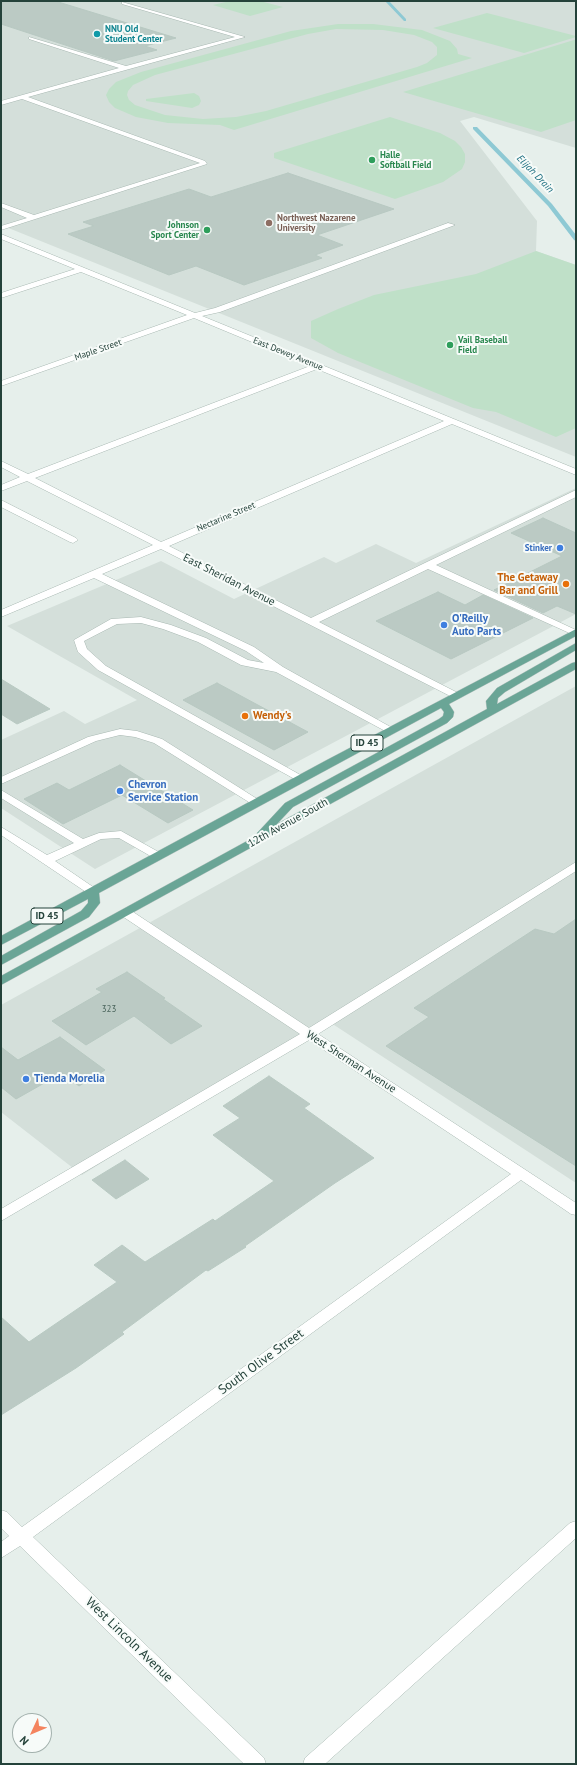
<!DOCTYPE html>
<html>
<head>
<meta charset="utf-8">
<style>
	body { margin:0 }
	#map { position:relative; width:577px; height:1765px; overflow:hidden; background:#e6efeb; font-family:"PT Sans",sans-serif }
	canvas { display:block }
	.frame { position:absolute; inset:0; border:2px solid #24423a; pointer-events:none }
	.north { position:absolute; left:12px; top:1713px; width:40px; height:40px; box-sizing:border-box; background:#f7fbf9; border:1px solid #a3b1ad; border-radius:50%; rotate:226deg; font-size:11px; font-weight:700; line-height:16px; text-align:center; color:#24423a }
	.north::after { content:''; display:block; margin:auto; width:14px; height:18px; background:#f4845f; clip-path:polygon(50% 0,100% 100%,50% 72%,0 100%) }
</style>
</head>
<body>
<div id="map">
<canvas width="577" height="1765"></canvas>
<div class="frame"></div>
<div class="north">N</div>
</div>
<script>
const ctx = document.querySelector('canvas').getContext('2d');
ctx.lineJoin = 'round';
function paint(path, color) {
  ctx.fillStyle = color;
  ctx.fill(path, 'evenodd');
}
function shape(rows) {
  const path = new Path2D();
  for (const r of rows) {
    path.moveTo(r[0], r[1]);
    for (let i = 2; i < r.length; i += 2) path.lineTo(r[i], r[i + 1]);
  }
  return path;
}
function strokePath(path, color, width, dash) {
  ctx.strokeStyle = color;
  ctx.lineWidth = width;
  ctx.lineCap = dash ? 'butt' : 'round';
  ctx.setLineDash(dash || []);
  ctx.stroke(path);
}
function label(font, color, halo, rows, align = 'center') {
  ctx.font = font + ' "PT Sans",sans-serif';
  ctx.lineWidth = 4;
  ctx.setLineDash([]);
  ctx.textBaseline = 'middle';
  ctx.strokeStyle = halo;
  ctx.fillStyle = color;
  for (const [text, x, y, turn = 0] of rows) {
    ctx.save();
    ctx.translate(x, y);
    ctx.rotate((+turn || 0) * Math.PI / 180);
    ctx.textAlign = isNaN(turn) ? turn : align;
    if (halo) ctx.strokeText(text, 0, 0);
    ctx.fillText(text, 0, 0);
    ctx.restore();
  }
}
paint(shape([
	[1,1,576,1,576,148,474,117,460,121,537,221,536,251,576,265,576,457,1,225],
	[576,488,576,614,95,869,1,808,1,740,64,711,85,724,137,700,7,626,161,561,234,599,324,557,336,563,376,544,416,563],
	[576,686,576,1183,328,1021,82,1175,1,1112,1,1005]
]), '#d4dfda');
paint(shape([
	[230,1,260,1,283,7,250,16,213,5],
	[487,13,576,36,576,37,524,53,433,28],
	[338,24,373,24,422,30,450,41,457,49,458,54,472,58,234,130,220,125,168,123,136,117,115,108,109,102,106,95,109,89,116,82,141,72,291,31],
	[336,29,383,30,414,35,432,42,437,47,437,55,427,63,417,67,266,111,236,117,203,119,165,115,135,105,129,100,127,95,128,91,133,85,155,75,308,34],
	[574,40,576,40,576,120,541,132,403,92],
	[194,93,199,96,201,101,199,105,192,108,146,101,146,99],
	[390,117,440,133,455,141,461,147,465,154,465,162,462,169,443,182,395,199,274,158,274,153],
	[536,251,576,265,576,428,556,437,496,412,473,408,338,353,311,338,311,321,338,309,374,295,476,274]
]), '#bfe0c8');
paint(shape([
	[385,1,389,1,406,19,406,21,404,21,385,1],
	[473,127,477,127,552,204,576,235,576,241,574,240,548,206,473,129,473,127]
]), '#8ec9d4');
const building = shape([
	[1,1,55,1,176,38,145,46,157,50,114,61,1,24,1,1],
	[288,173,394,209,317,235,343,245,315,255,322,258,244,285,196,266,169,275,68,234,94,226,83,222,189,189,211,197,288,173],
	[543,518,576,533,576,614,557,606,543,613,494,590,562,556,511,533,543,518],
	[438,592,465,605,483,595,533,618,451,659,376,621,438,592],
	[1,679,50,709,17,724,1,714,1,679],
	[217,683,308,732,274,750,183,700,217,683],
	[120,765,193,810,168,823,122,795,63,824,24,799,57,783,69,790,120,765],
	[576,919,576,1166,386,1046,429,1017,414,1008,535,929,554,934,576,919],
	[127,972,165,998,163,999,202,1026,171,1044,134,1016,86,1045,52,1021,102,992,96,989,127,972],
	[60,1037,105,1070,79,1086,62,1073,16,1099,1,1087,1,1047,18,1060,60,1037],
	[269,1076,310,1104,304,1108,374,1158,335,1183,245,1246,246,1247,208,1271,206,1270,122,1332,124,1334,76,1368,1,1415,1,1317,29,1342,117,1282,94,1265,122,1245,145,1262,213,1219,215,1221,274,1181,213,1135,240,1118,223,1106,269,1076],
	[125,1160,149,1179,116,1199,92,1180,125,1160]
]);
paint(building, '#bbcac4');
strokePath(building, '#b8c9c2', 1);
const minor = shape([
	[122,2,245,37,28,97,205,161,207,164,1,230,1,226,27,218,1,207,1,203,34,215,200,163,22,99,1,105,1,101,119,68,29,39,29,37,126,66,235,37,122,4,122,2],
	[448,223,455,225,220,312,202,316,576,469,576,475,452,424,169,546,311,618,576,490,576,497,436,565,576,630,576,636,428,569,319,622,460,694,461,696,456,699,161,549,102,574,254,647,283,667,396,730,391,733,387,732,276,672,241,665,198,642,163,629,141,623,117,624,84,641,87,649,106,666,304,777,306,779,304,781,300,782,98,670,78,652,74,640,111,619,141,617,171,625,206,638,248,660,264,663,246,651,94,578,1,617,1,610,153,545,27,481,1,491,1,485,20,477,1,467,1,461,28,474,310,366,194,318,1,386,1,381,187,315,81,272,1,298,1,293,75,269,1,239,1,234,195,313,215,308,448,223],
	[317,369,444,421,161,542,35,478,317,369],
	[1,500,76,538,78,540,73,543,70,542,1,507,1,500],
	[120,729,137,731,162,739,262,802,260,804,252,804,154,743,135,737,120,735,96,741,1,784,1,777,88,737,120,729],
	[1,790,83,839,99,833,121,831,164,855,162,858,154,858,119,838,101,839,55,861,99,891,97,894,89,894,1,835,1,827,47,855,74,843,1,798,1,790],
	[576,862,576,871,318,1034,576,1203,576,1215,571,1214,521,1180,33,1537,264,1758,266,1764,244,1764,20,1546,1,1558,1,1542,9,1536,1,1528,1,1510,7,1512,22,1527,511,1174,309,1040,1,1221,1,1209,300,1034,122,916,120,913,122,910,130,910,309,1028,576,862],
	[576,1521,576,1538,325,1764,303,1764,305,1758,570,1523,576,1521]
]);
const major = shape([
	[576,629,576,636,449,704,454,712,453,717,447,723,293,807,277,824,487,709,486,701,497,688,576,643,576,650,505,692,498,698,497,704,572,663,576,662,576,669,1,985,1,976,258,835,257,833,259,831,285,803,439,719,443,716,444,712,441,708,99,893,100,903,89,917,1,965,1,956,81,911,88,903,88,899,1,945,1,936,325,761,576,629]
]);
strokePath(minor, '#a8b8b2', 1);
strokePath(major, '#c2cac8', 1);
paint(minor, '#fff');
paint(major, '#6aa596');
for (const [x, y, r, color] of [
	[97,34,4,"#0f9aa8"],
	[372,160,4,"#2e9e5b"],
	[269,223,4,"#8d6e63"],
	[207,230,4,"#2e9e5b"],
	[450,345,4,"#2e9e5b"],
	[560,548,4,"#3f7fe0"],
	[566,584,4,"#e8710a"],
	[444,625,4,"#3f7fe0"],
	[245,716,4,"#e8710a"],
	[120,791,4,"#3f7fe0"],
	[26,1079,4,"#3f7fe0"]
]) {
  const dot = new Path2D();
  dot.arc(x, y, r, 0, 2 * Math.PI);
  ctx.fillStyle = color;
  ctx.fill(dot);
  strokePath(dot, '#f7fbf9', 1.5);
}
label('bold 9px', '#0d838f', '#f7fbf9', [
	["NNU Old",105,29],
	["Student Center",105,39]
], 'left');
label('bold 9px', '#27864d', '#f7fbf9', [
	["Halle",380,155],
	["Softball Field",380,165],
	["Johnson",199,225,"right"],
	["Sport Center",199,235,"right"],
	["Vail Baseball",458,340],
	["Field",458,350]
], 'left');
label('bold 9px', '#785e54', '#f7fbf9', [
	["Northwest Nazarene",277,218],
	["University",277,228]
], 'left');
label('9px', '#24423a', '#f7fbf9', [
	["Maple Street",98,350,-19],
	["East Dewey Avenue",288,354,22],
	["Nectarine Street",226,517,-23]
]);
label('bold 9px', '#366cbe', '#f7fbf9', [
	["Stinker",552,548]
], 'right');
label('9px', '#4a645c', null, [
	["323",109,1009]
]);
label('italic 10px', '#1c6f80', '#f7fbf9', [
	["Elijah Drain",535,174,46]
]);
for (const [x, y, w] of [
	[367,743,32],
	[47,916,32]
]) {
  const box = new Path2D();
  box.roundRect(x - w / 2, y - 8, w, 16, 3);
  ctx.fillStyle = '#f7fbf9';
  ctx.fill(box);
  strokePath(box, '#24423a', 1);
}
label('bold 10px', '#24423a', null, [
	["ID 45",367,743],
	["ID 45",47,916]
]);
label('bold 11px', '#c56008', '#f7fbf9', [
	["The Getaway",558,578],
	["Bar and Grill",558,591],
	["Wendy's",253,716,"left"]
], 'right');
label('11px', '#24423a', '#f7fbf9', [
	["East Sheridan Avenue",229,580,27],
	["12th Avenue South",288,823,-29],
	["West Sherman Avenue",351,1062,33]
]);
label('bold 11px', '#366cbe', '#f7fbf9', [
	["O'Reilly",452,619],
	["Auto Parts",452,632],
	["Chevron",128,785],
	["Service Station",128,798],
	["Tienda Morelia",34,1079]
], 'left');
label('13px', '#24423a', '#f7fbf9', [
	["South Olive Street",261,1362,-36],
	["West Lincoln Avenue",129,1640,44]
]);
</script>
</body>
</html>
